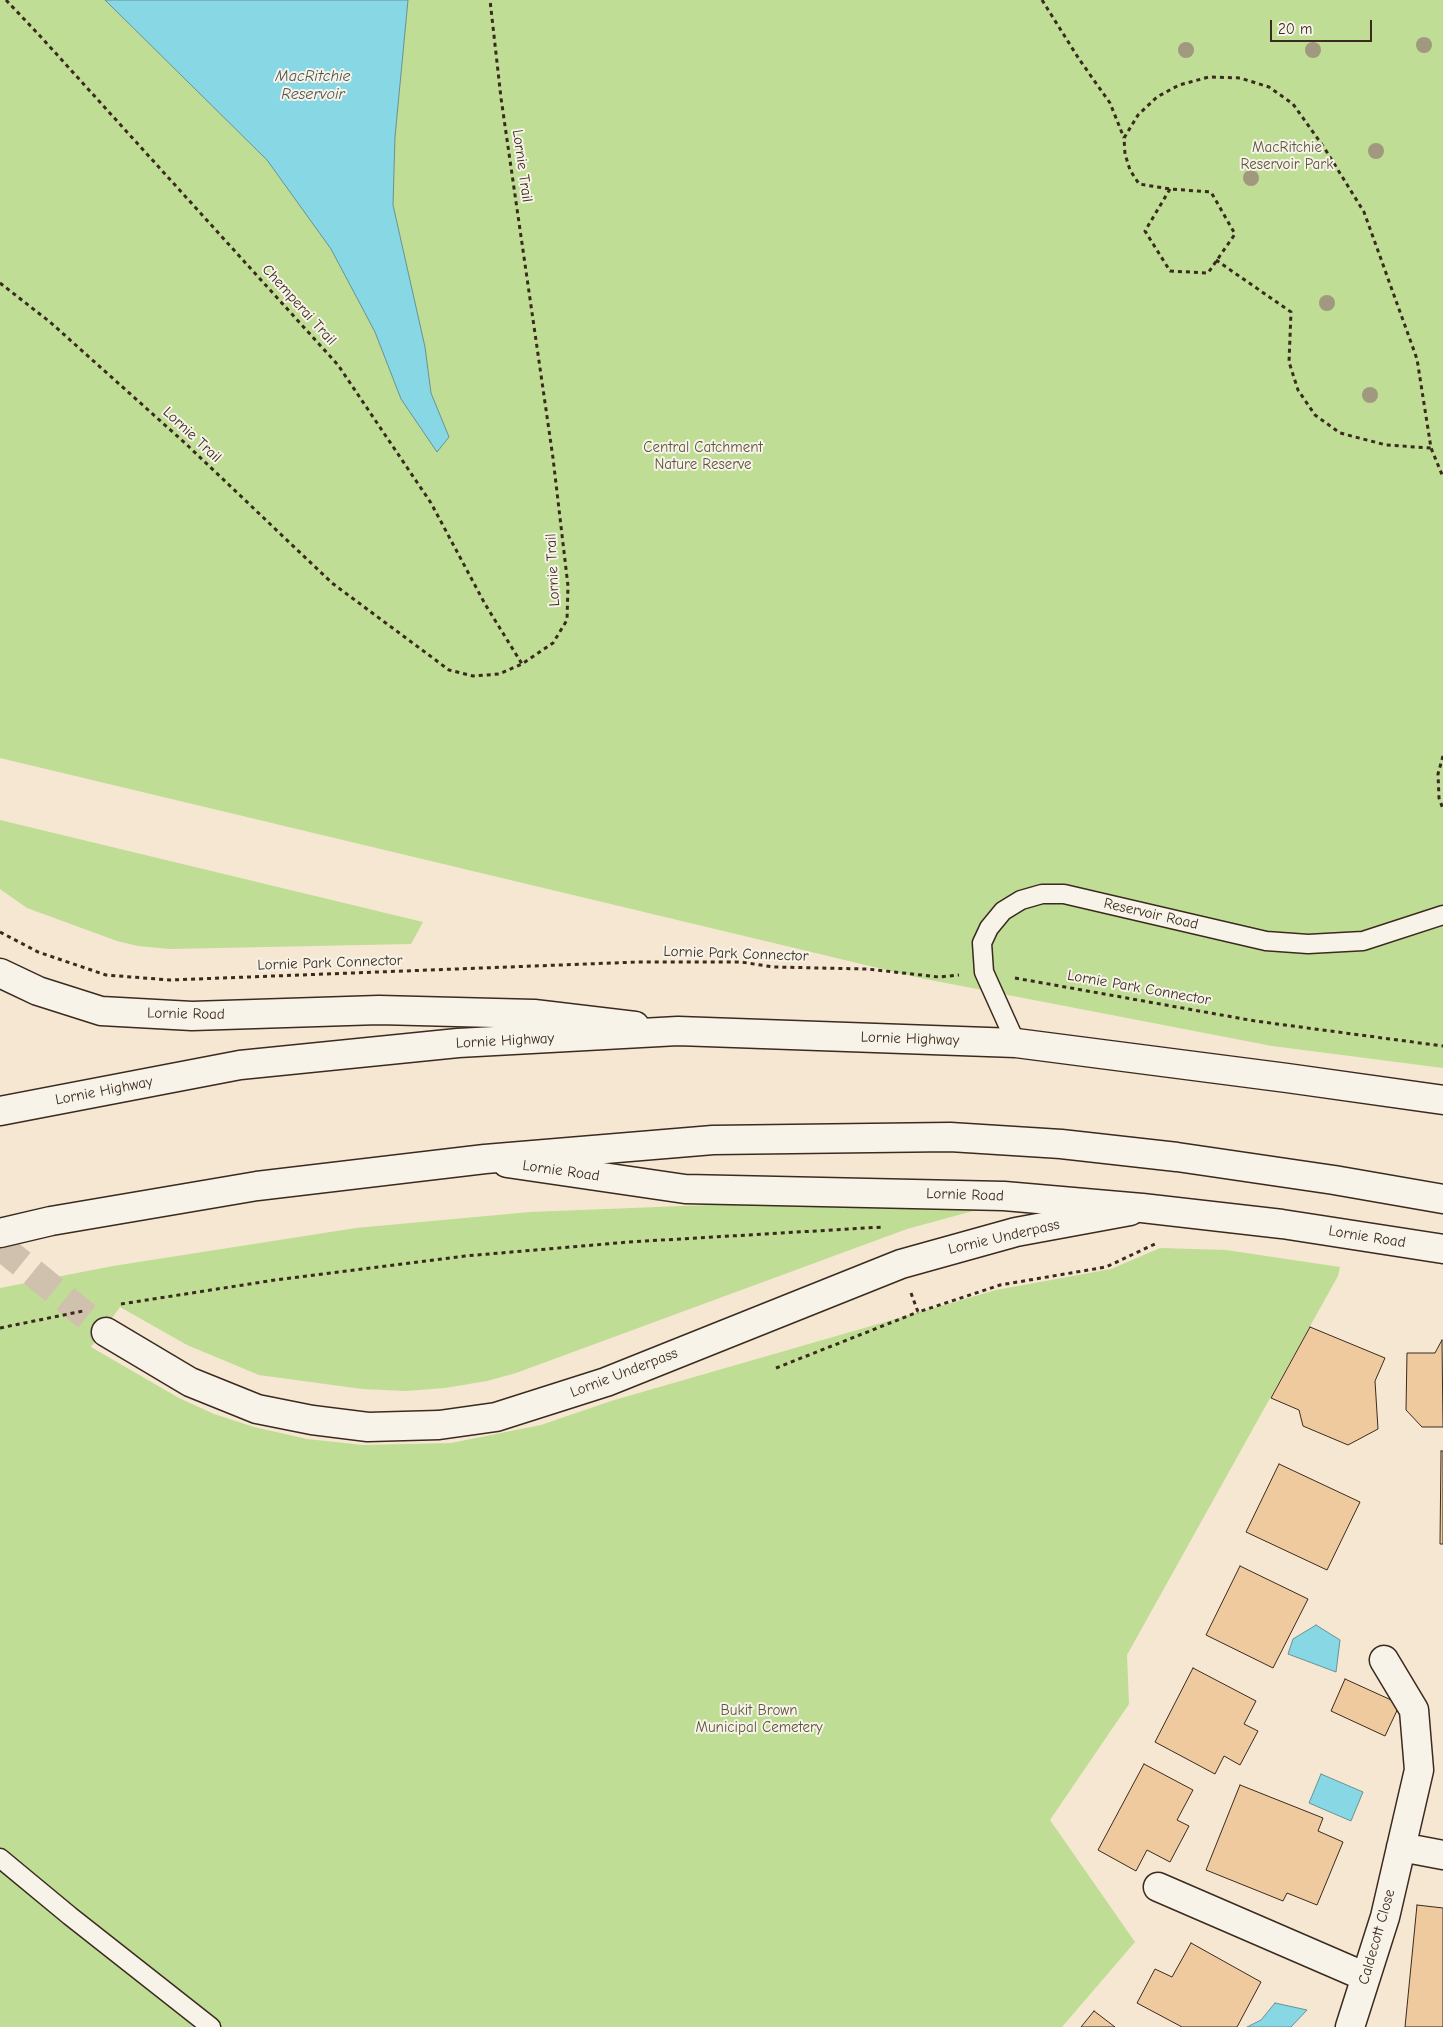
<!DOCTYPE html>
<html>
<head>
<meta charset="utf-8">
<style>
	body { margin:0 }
	#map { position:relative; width:1443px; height:2027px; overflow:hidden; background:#f5e7d2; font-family:"Comic Neue",sans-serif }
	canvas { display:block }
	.scale { position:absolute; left:1270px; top:20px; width:102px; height:22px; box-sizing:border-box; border:2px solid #3b2a1e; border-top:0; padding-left:6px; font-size:15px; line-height:18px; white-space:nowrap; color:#3b2a1e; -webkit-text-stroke:4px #f7f3e8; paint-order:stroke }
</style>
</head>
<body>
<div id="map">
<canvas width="1443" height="2027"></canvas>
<div class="scale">20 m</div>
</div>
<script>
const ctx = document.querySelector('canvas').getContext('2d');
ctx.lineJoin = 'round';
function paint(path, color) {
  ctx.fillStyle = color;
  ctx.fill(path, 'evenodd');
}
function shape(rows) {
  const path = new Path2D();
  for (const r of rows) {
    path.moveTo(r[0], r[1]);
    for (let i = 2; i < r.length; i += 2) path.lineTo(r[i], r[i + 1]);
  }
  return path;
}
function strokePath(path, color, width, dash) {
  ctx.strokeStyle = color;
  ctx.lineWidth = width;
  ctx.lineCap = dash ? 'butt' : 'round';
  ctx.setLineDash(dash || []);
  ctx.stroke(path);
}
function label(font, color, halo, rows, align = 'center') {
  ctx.font = font + ' "Comic Neue",sans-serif';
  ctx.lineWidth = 4;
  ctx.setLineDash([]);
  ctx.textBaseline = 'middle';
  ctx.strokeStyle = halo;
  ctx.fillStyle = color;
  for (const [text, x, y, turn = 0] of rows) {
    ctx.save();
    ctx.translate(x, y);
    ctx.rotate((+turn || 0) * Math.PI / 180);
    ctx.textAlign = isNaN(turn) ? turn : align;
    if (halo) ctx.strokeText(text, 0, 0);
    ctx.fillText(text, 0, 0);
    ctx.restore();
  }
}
paint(shape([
	[0,0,1443,0,1443,1068,1272,1046,920,978,0,758],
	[0,820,423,922,411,944,169,949,138,946,117,941,27,908,0,889],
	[903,1202,984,1208,907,1229,516,1373,487,1381,445,1388,406,1391,362,1389,259,1375,187,1345,120,1307,91,1347,179,1398,214,1414,254,1427,307,1439,363,1445,451,1443,541,1425,611,1401,996,1290,1111,1269,1160,1248,1226,1250,1340,1267,1338,1276,1127,1655,1129,1704,1050,1820,1135,1942,1062,2027,0,2027,0,1288,113,1266,356,1228,530,1212,733,1204]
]), '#bfdd95');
const water = shape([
	[105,0,408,0,395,137,393,205,425,347,431,393,449,437,437,452,401,399,375,332,331,249,267,160,105,0],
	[1316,1625,1340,1640,1336,1672,1288,1654,1293,1639,1316,1625],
	[1321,1774,1363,1792,1351,1821,1309,1803,1321,1774],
	[1275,2003,1307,2010,1291,2027,1247,2027,1261,2020,1275,2003]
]);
paint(water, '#87d7e4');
strokePath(water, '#699295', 1);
const building = shape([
	[1310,1327,1385,1358,1375,1381,1378,1429,1348,1445,1303,1426,1299,1410,1271,1398,1310,1327],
	[1442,1340,1443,1427,1422,1427,1406,1410,1407,1353,1435,1353,1442,1340],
	[1441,1451,1443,1451,1443,1544,1440,1544,1441,1451],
	[1279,1464,1360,1502,1327,1570,1246,1532,1279,1464],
	[1240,1566,1308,1599,1273,1668,1206,1635,1240,1566],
	[1193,1668,1256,1701,1244,1724,1258,1731,1240,1765,1224,1756,1215,1774,1155,1742,1193,1668],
	[1345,1679,1400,1704,1385,1736,1331,1711,1345,1679],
	[1144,1764,1193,1790,1177,1820,1189,1826,1170,1862,1147,1850,1136,1871,1098,1850,1144,1764],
	[1240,1785,1323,1818,1318,1831,1343,1842,1317,1905,1287,1893,1283,1901,1206,1870,1240,1785],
	[1417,1905,1443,1908,1443,2027,1405,2027,1417,1905],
	[1191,1943,1261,1982,1237,2027,1182,2027,1137,2003,1155,1969,1172,1977,1191,1943],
	[1094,2011,1115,2027,1081,2027,1094,2011]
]);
paint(building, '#efca9f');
strokePath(building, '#3b2a1e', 1);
strokePath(shape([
	[0,1246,106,1332]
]), '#d0c1ae', 28, [28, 14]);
const lane = shape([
	[1016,1043,984,972,982,943,989,928,1003,911,1021,900,1042,894,1064,894,1266,941,1308,944,1363,941,1443,915],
	[0,1858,70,1916,211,2027]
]);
const street = shape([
	[1401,1847,1443,1855],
	[1158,1887,1366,1977],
	[1350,2027,1385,1917,1419,1770,1414,1710,1384,1660]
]);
const secondary = shape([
	[0,973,38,991,101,1011,192,1016,379,1010,534,1014,635,1026],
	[106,1332,190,1382,257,1409,312,1420,368,1427,439,1425,496,1417,606,1382,901,1264,1016,1232,1130,1211]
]);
const primary = shape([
	[507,1163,685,1189,1004,1196,1142,1208,1282,1224,1443,1249]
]);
const highway = shape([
	[0,1111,240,1065,458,1043,678,1031,1016,1043,1287,1078,1443,1100],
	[0,1233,51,1221,257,1186,485,1159,713,1140,950,1137,1061,1144,1177,1157,1334,1180,1443,1199]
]);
strokePath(lane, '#3b2a1e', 21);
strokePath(street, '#3b2a1e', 31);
strokePath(secondary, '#3b2a1e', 31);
strokePath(primary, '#3b2a1e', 31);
strokePath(highway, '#3b2a1e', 31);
strokePath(shape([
	[6,0,41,37,338,365,431,503,485,604,522,664],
	[1042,0,1079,59,1110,103,1124,138],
	[1170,189,1145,231,1170,271,1208,273,1235,234,1211,192,1170,189,1139,184,1130,170,1125,154,1124,138,1138,115,1157,97,1179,85,1209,77,1240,78,1269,87,1293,104,1325,149,1364,212,1417,359,1431,448,1443,477],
	[1216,260,1291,312,1289,362,1298,390,1315,415,1340,433,1386,445,1431,448],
	[0,283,50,322,185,443,332,583,449,670,473,676,499,674,522,664,553,643,567,620,568,586,553,458,501,98,490,0],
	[1443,756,1438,774,1439,798,1443,809],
	[0,932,38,952,106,975,170,980,638,962,741,962,773,967,867,969,939,977,959,975],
	[1015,978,1255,1021,1443,1046],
	[911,1293,918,1312,1000,1285,1106,1267,1157,1243],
	[121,1304,275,1280,465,1256,629,1242,883,1227],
	[0,1328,83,1311],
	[776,1368,918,1312]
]), '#3b2a1e', 3, [4, 4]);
strokePath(lane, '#f7f3e8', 18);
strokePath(street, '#f7f3e8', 28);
strokePath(secondary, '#f7f3e8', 28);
strokePath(primary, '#f7f3e8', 28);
strokePath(highway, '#f7f3e8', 28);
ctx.fillStyle = '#a19880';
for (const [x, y] of [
	[1424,45],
	[1186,50],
	[1313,50],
	[1376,151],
	[1251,178],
	[1327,303],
	[1370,395]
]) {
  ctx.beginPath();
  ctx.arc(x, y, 8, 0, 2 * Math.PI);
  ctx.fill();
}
label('15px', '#5c573c', '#f7f3e8', [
	["MacRitchie",1287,148],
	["Reservoir Park",1287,165],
	["Central Catchment",703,448],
	["Nature Reserve",703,465],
	["Bukit Brown",759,1711],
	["Municipal Cemetery",759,1728]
]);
label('15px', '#3b2a1e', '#f7f3e8', [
	["Lornie Trail",522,166,82],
	["Chemperai Trail",299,305,48],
	["Lornie Trail",192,435,43],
	["Lornie Trail",553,570,-93],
	["Reservoir Road",1151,914,13],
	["Lornie Park Connector",736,954,2],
	["Lornie Park Connector",330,963,-2],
	["Lornie Park Connector",1139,988,10],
	["Lornie Road",186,1014,1],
	["Lornie Highway",910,1039,2],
	["Lornie Highway",505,1041,-3],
	["Lornie Highway",104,1091,-11],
	["Lornie Road",561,1171,8],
	["Lornie Road",965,1195,2],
	["Lornie Underpass",1004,1237,-13],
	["Lornie Road",1367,1237,9],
	["Lornie Underpass",624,1373,-21],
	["Caldecott Close",1377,1937,-74]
]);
label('italic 16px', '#4e5550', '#f7f3e8', [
	["MacRitchie",313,76],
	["Reservoir",313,94]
]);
</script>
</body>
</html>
